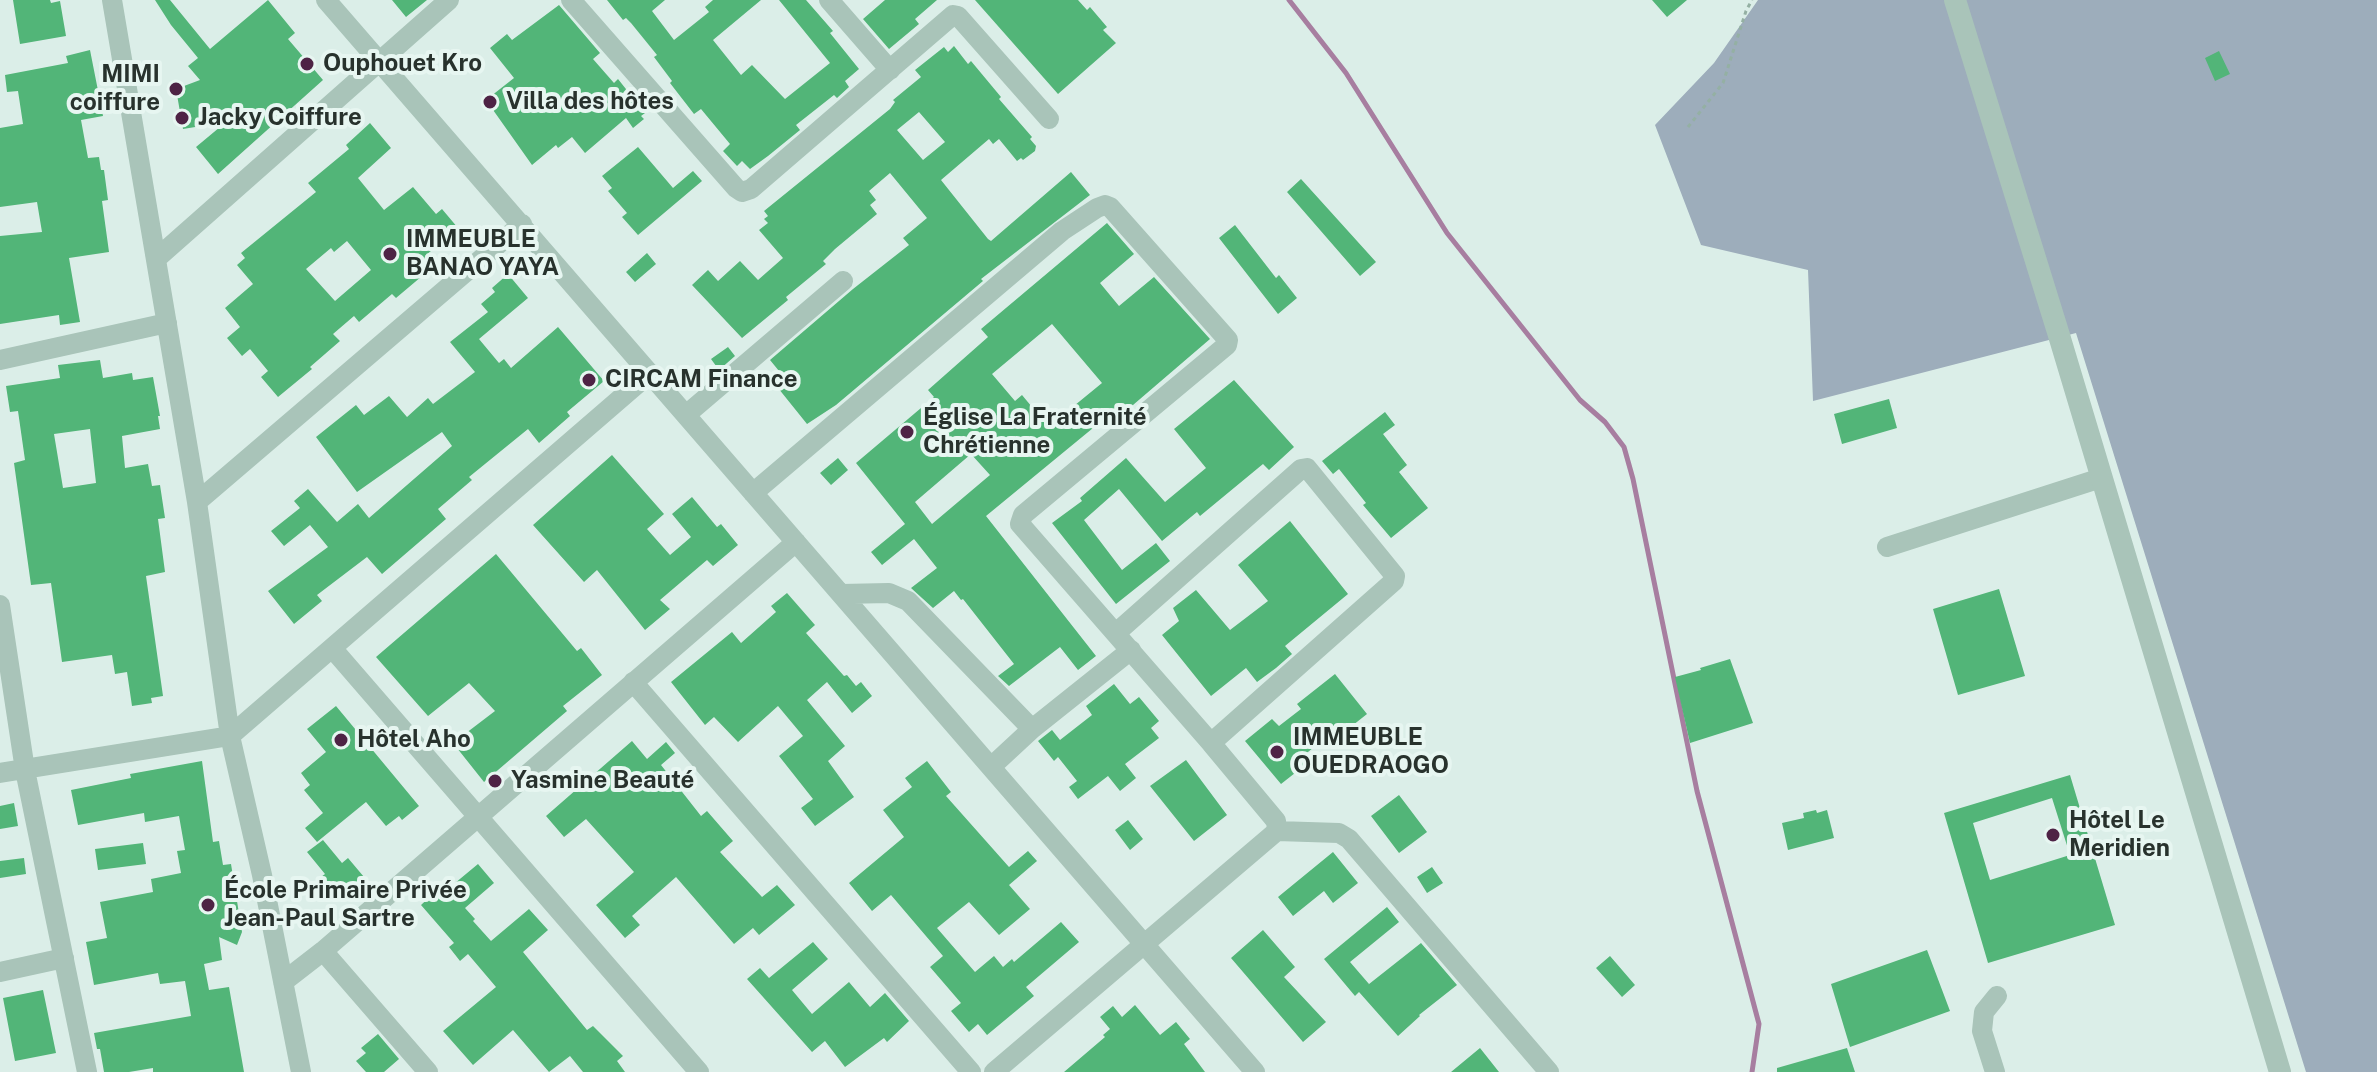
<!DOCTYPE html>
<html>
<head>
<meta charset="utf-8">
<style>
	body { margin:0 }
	canvas { display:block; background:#dbeee8 }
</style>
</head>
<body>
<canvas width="2377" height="1072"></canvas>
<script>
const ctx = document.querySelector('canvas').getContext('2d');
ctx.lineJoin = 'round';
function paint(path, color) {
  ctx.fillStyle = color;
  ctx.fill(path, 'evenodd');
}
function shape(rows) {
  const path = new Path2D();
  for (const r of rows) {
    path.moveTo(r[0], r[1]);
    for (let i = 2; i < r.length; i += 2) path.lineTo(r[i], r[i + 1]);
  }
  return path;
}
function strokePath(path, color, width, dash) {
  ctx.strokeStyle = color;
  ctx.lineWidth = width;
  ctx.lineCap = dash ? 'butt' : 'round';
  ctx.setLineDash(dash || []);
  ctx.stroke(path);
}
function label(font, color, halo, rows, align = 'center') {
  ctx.font = font + ' "Public Sans",sans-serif';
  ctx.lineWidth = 8;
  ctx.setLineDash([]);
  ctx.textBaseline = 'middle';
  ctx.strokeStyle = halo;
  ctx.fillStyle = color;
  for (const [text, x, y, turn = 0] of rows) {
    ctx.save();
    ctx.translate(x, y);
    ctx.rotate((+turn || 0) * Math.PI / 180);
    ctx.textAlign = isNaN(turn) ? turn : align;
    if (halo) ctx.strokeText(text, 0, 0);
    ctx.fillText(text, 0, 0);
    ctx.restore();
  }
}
paint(shape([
	[1758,0,2377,0,2377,1072,2306,1072,2076,333,1813,401,1808,270,1701,245,1655,125,1714,63]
]), '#9dadbb');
strokePath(shape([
	[1289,0,1346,73,1447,233,1580,400,1605,422,1624,447,1633,479,1697,791,1759,1024,1752,1072]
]), '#a77ea0', 5);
paint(shape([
	[13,0,50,0,51,3,60,1,66,36,20,44],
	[155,0,170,0,210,49,268,0,295,33,288,39,323,80,218,174,196,147,226,122,183,129,176,89,200,80,188,66,198,58,171,25],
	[392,0,427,0,406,17],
	[607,0,665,0,652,11,674,40,709,12,705,7,713,0,761,0,713,40,741,75,752,65,785,99,830,63,779,0,806,0,833,31,830,33,859,69,845,81,849,87,837,98,834,95,796,125,800,130,768,156,750,169,742,161,737,166,723,151,730,144,701,109,694,114,670,83,672,81,654,57,657,55,631,23,626,18,623,20],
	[885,0,937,0,915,19,919,24,889,49,863,19],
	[975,0,1078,0,1087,10,1090,7,1107,27,1103,30,1116,43,1058,94],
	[1652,0,1687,0,1667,17],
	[559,5,600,53,593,59,614,83,618,79,645,113,641,116,644,119,633,128,626,118,585,153,572,137,558,148,556,145,532,165,486,100,514,78,490,48,507,34,512,40],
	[954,46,968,64,971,61,1001,97,999,99,1032,137,1030,139,1036,146,1035,151,1023,160,1021,158,1017,161,999,139,993,144,989,139,941,180,988,239,991,241,1071,172,1090,195,981,279,983,281,836,405,807,424,770,378,779,371,770,360,853,289,909,245,903,238,927,218,890,173,869,191,876,200,870,205,877,214,835,249,823,261,826,264,786,297,788,300,742,338,692,285,708,270,718,281,740,261,758,280,783,258,759,230,768,223,764,219,768,216,764,211,890,109,895,102,893,100,921,77,915,70,944,47,948,52],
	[919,112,945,142,923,160,897,130],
	[90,50,103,116,81,120,88,158,99,157,101,170,104,170,108,200,102,201,109,252,69,258,80,322,60,325,59,315,0,324,0,236,42,232,37,202,0,207,0,128,23,124,18,91,7,92,5,75,68,63,66,56],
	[2219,51,2230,74,2215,81,2205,58],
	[370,123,391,148,358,178,384,210,413,187,436,214,442,209,458,228,425,256,434,266,396,298,392,294,359,322,354,316,333,334,340,341,310,367,312,369,278,397,261,377,268,371,250,349,242,356,227,338,240,327,225,308,253,284,237,265,245,258,241,253,316,192,308,183,349,149,346,145],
	[347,241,371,270,335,301,306,269,331,248,334,252],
	[638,147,673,188,693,171,702,181,638,235,622,217,627,213,608,191,612,188,602,176],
	[1301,179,1376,262,1360,276,1287,192],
	[1107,223,1134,254,1100,283,1119,306,1154,277,1210,339,1126,411,1121,405,986,516,1096,656,1078,670,1060,647,1009,686,998,676,1014,664,963,599,961,600,954,591,933,608,911,588,937,568,914,539,882,565,871,552,905,524,856,463,934,397,928,390,988,337,981,329],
	[1052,324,1102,383,1058,419,1052,411,1044,417,1037,413,1022,395,1015,401,992,374],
	[971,454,990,475,932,524,915,502],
	[1235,225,1276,278,1279,275,1297,298,1278,314,1219,238],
	[647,253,656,264,635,282,626,272],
	[508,274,528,298,479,339,499,363,504,359,511,368,558,327,604,381,567,412,570,416,539,443,528,429,469,477,472,480,438,509,446,519,382,574,367,557,317,595,322,601,294,624,268,591,328,547,310,525,284,546,271,531,300,508,294,501,308,489,337,522,358,504,369,518,452,446,442,432,357,492,316,437,356,405,364,415,389,396,407,417,428,398,433,404,475,372,450,342,488,312,481,304,495,292,492,288],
	[728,347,735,356,719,370,711,359],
	[100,360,103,378,132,373,133,380,153,377,160,416,158,416,160,429,122,436,125,468,148,464,152,486,160,485,165,518,158,519,165,572,146,576,163,696,151,698,152,703,132,706,127,672,115,674,112,655,62,662,51,583,31,585,14,463,25,460,18,411,10,412,6,386,60,378,58,365],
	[90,429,96,483,63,488,54,434],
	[1234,380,1294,447,1269,470,1263,464,1200,516,1197,512,1162,541,1119,489,1084,520,1122,570,1156,543,1170,561,1116,604,1052,523,1082,501,1080,498,1126,458,1165,502,1206,468,1174,429],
	[1889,399,1897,428,1842,444,1834,414],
	[1385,412,1395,425,1383,434,1407,465,1399,472,1428,508,1391,538,1363,505,1366,503,1339,469,1333,474,1322,461],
	[612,455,664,514,647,529,670,555,691,537,672,514,692,497,717,527,721,524,738,545,713,566,707,560,660,600,670,609,645,630,597,570,584,582,533,525],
	[838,458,848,470,831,485,820,473],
	[1290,521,1348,594,1285,646,1292,654,1276,668,1257,682,1246,668,1211,696,1162,635,1179,621,1173,608,1196,590,1230,630,1268,601,1238,565],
	[496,554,577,651,581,648,602,675,563,706,567,711,484,782,453,743,495,711,469,683,428,716,376,657],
	[1999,589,2025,676,1958,695,1933,609],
	[787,593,815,625,806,633,844,676,847,675,856,686,861,682,872,696,852,713,827,682,807,700,845,746,828,761,854,797,815,826,801,808,813,799,779,756,803,736,778,706,738,742,714,717,705,725,671,682,732,632,741,643,776,612,771,606],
	[1730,659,1753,723,1690,743,1675,677,1701,670,1700,668],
	[1335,674,1367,714,1338,737,1334,731,1303,756,1309,762,1281,784,1245,741,1272,719,1279,726,1301,709,1297,704],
	[1114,684,1130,704,1139,697,1159,721,1151,728,1159,738,1125,764,1136,778,1120,791,1108,776,1078,799,1069,787,1077,781,1058,757,1054,761,1038,741,1052,730,1060,740,1092,715,1086,706],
	[336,706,419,806,402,820,399,816,386,826,366,802,317,842,305,828,323,813,304,790,310,785,301,773,326,752,307,729],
	[632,741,647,759,666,742,675,753,661,765,701,816,707,811,733,841,720,852,762,897,777,885,795,905,759,935,753,928,734,944,676,877,632,916,640,925,625,938,596,905,634,872,586,819,564,837,546,816],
	[1186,760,1227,815,1194,841,1150,786],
	[202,761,213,842,219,841,223,865,231,864,242,932,237,945,219,937,222,960,204,964,209,990,229,987,244,1072,153,1072,153,1068,129,1072,104,1072,100,1049,97,1049,94,1033,191,1016,185,981,160,984,158,973,94,985,86,942,107,938,100,902,153,892,151,879,181,873,177,851,185,850,179,816,145,822,144,813,78,825,71,790,131,778,130,774],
	[927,761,951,792,946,796,1009,867,1028,851,1037,861,1009,885,1030,909,999,935,969,902,937,928,975,972,994,956,1003,967,1012,959,1014,962,1061,922,1079,942,1026,987,1034,996,987,1035,978,1024,969,1032,951,1011,961,1003,930,967,943,956,891,895,872,911,849,883,904,837,883,810,912,787,905,778],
	[2070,775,2115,925,1988,963,1944,813],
	[2052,798,2070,855,1990,880,1973,823],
	[1399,795,1427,832,1399,853,1371,816],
	[14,803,18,826,0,829,0,806],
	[1816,810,1817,813,1827,810,1834,838,1788,850,1782,823,1804,818,1803,813],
	[1128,820,1143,839,1130,850,1115,830],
	[323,840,342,863,348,858,364,877,335,901,317,880,325,874,307,852],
	[143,843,146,864,98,870,95,849],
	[1333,852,1358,883,1333,903,1324,891,1293,916,1278,897],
	[24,858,26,874,0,878,0,861],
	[478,864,494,883,465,908,475,919,473,921,491,941,529,909,548,930,523,952,587,1030,593,1026,623,1056,617,1061,625,1072,583,1072,570,1056,549,1072,513,1030,473,1065,443,1031,496,987,468,954,460,961,449,947,454,943,421,905,433,894,437,898],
	[1432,867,1443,883,1427,893,1417,877],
	[1387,907,1399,922,1350,962,1369,984,1364,988,1421,943,1457,985,1419,1015,1420,1016,1398,1036,1359,992,1355,996,1324,959],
	[1263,930,1295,967,1284,977,1326,1022,1303,1042,1231,958],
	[813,942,828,959,792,990,812,1014,849,982,870,1007,885,993,909,1021,887,1042,884,1038,845,1067,825,1041,812,1052,747,979,760,968,769,978],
	[1927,950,1950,1011,1850,1047,1831,984],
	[1610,956,1635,985,1622,997,1596,968],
	[43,990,56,1053,15,1061,3,998],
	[1135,1005,1160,1035,1176,1022,1190,1039,1184,1044,1205,1072,1064,1072,1105,1037,1103,1035,1110,1029,1100,1017,1113,1006,1122,1017],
	[378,1034,399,1059,384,1072,366,1072,356,1061,366,1053,361,1048],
	[1480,1048,1499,1072,1451,1072],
	[1847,1048,1855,1072,1777,1072,1777,1068]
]), '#52b578');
strokePath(shape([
	[1688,127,1723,83,1746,11,1752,0]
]), '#94b0a3', 3, [4, 4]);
strokePath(shape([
	[112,0,197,502,230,736,262,875,301,1072],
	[326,0,1255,1072],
	[571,0,736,188,742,192,751,189,953,15,958,16,1049,119],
	[829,0,890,70],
	[156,259,449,0],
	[0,360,167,323],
	[687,414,843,281],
	[753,493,1062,231,1097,208,1105,205,1110,207,1228,340,1227,345,1023,515,1020,524,1211,743,1276,821,1277,831],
	[197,502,522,224],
	[1887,547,2101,478],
	[841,594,889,593,908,601,1032,729],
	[0,605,25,770,87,1072],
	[1116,633,1301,469,1307,468,1395,576,1394,581,1211,743],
	[332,648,699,1072],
	[633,682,971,1072],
	[991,767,1032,729,1131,650],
	[0,773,230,736,650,373],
	[323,951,428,1072],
	[0,972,64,958],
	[283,982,323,951,796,542],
	[994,1072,1277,831,1339,833,1349,839,1549,1072],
	[1995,1072,1982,1031,1984,1012,1997,996]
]), '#a9c4b9', 20);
strokePath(shape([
	[1955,0,2058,332,2280,1072]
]), '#a9c4b9', 22);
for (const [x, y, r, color] of [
	[307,64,8,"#4e2345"],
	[176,89,8,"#4e2345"],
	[490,102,8,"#4e2345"],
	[182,118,8,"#4e2345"],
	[390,254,8,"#4e2345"],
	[589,380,8,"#4e2345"],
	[907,432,8,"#4e2345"],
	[341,740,8,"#4e2345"],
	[1277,752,8,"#4e2345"],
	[495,781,8,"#4e2345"],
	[2053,835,8,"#4e2345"],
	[208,905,8,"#4e2345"]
]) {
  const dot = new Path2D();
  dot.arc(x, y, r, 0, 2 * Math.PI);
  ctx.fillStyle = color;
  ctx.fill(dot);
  strokePath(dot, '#e7f6f1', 3);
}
label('bold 24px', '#28322d', '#e7f6f1', [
	["Ouphouet Kro",323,64],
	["MIMI",160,75,"right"],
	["coiffure",160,103,"right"],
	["Villa des hôtes",506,102],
	["Jacky Coiffure",198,118],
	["IMMEUBLE",406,240],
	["BANAO YAYA",406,268],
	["CIRCAM Finance",605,380],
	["Église La Fraternité",923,418],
	["Chrétienne",923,446],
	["IMMEUBLE",1293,738],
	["OUEDRAOGO",1293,766],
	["Hôtel Aho",357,740],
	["Yasmine Beauté",511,781],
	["Hôtel Le",2069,821],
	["Meridien",2069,849],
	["École Primaire Privée",224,891],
	["Jean-Paul Sartre",224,919]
], 'left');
</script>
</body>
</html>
